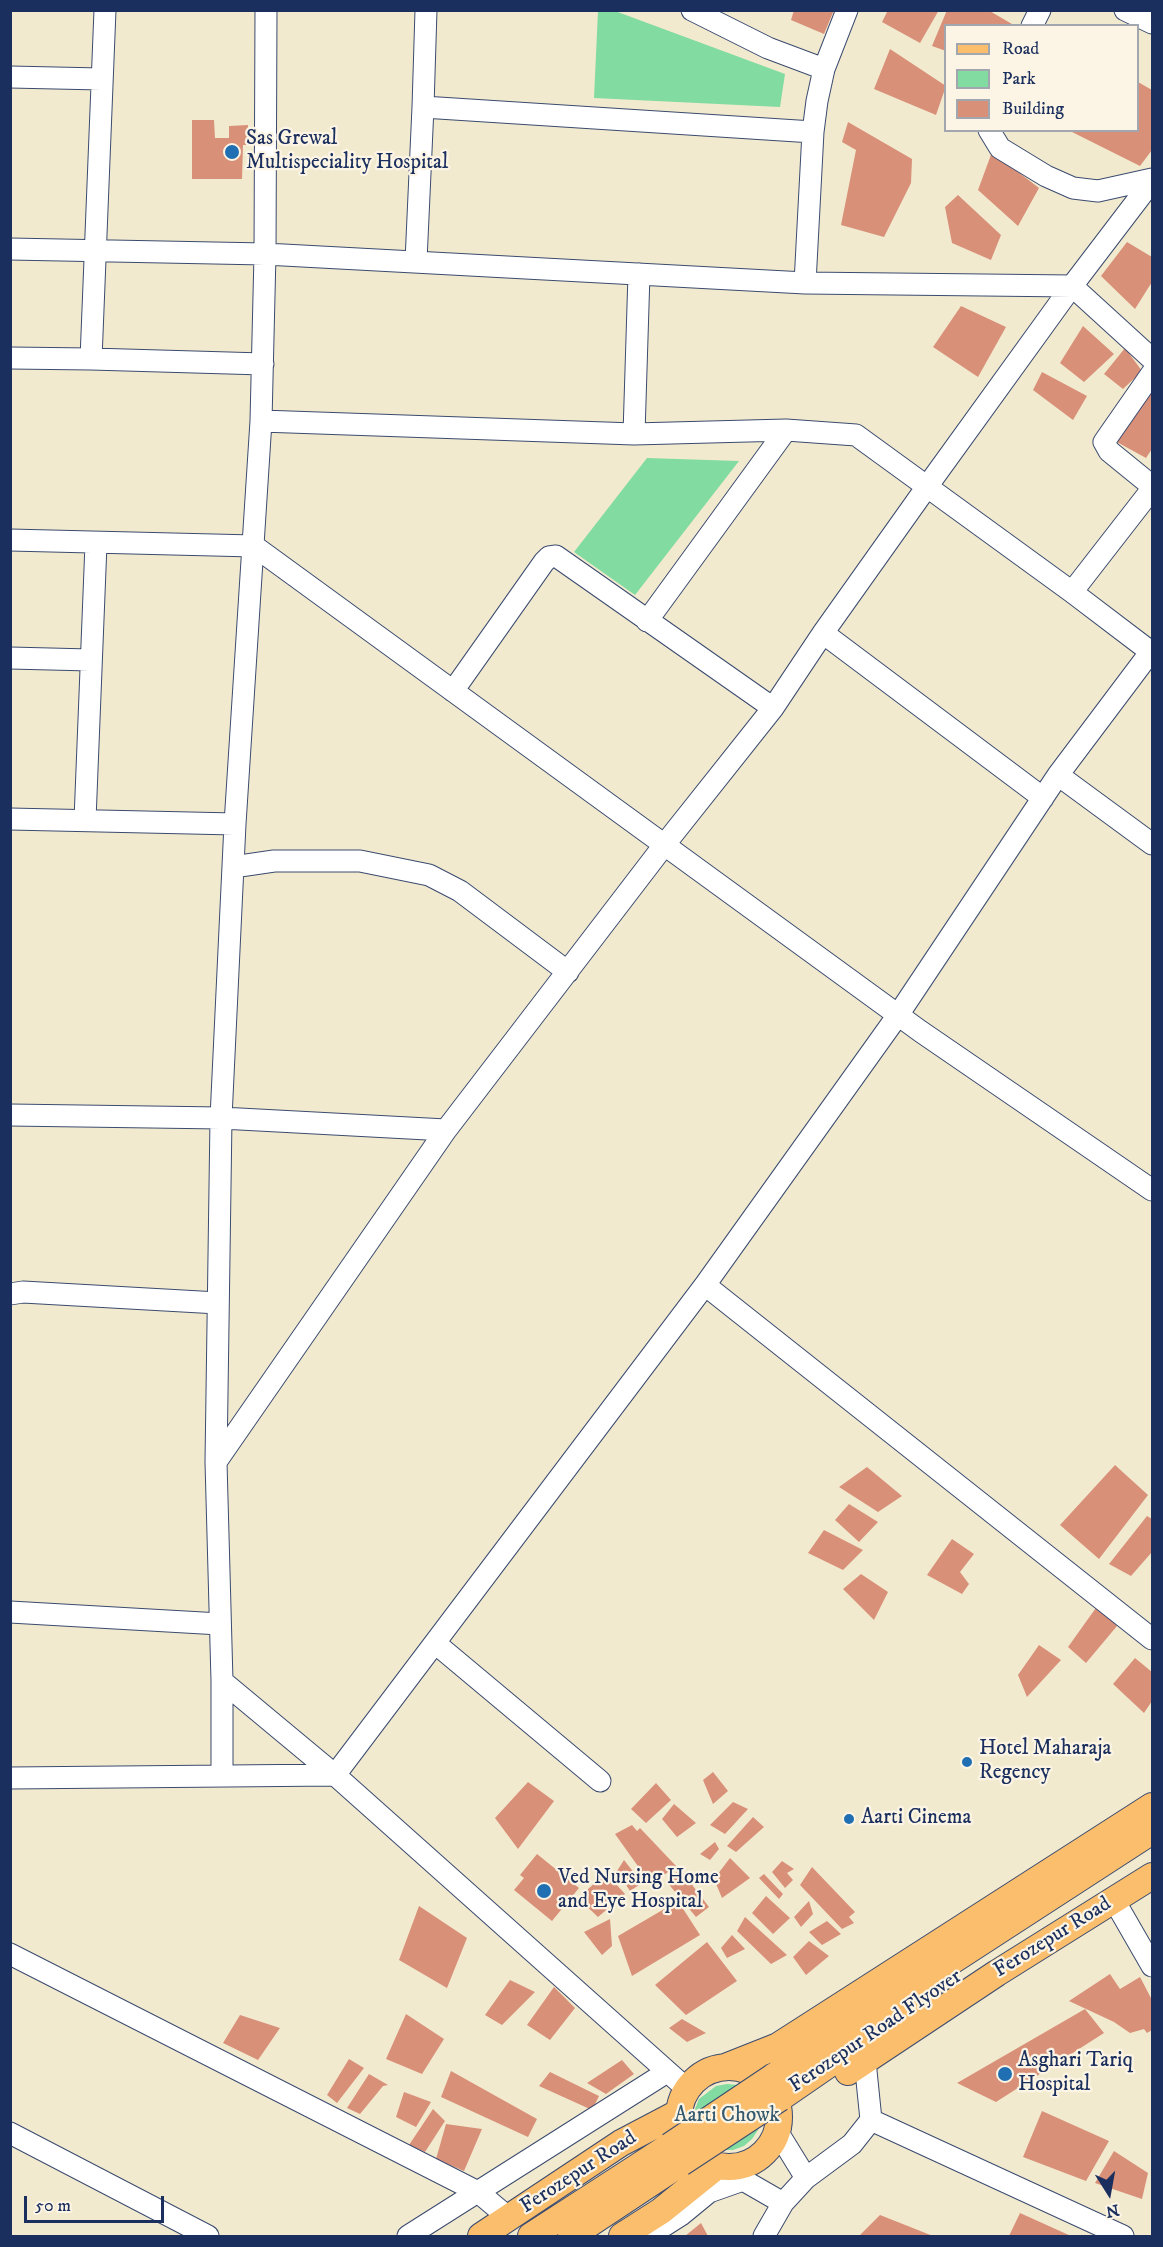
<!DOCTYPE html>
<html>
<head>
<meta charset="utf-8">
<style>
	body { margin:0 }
	#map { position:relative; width:1163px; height:2247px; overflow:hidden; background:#f2eacf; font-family:"IM FELL DW Pica",serif }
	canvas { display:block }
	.frame { position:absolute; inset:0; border:12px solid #1b2f5e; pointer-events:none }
	.legend { position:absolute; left:944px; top:24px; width:195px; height:108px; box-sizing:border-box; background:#fcf5e5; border:2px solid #a2a6af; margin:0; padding:8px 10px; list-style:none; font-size:18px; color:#1b2f5e }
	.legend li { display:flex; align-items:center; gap:12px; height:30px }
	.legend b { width:30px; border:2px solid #a2a6af }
	.north { position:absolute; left:1079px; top:2163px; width:60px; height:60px; -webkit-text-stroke:4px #fcf5e5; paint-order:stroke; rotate:169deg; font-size:16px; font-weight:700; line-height:24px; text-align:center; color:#1b2f5e }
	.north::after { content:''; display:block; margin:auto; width:21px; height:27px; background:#1b2f5e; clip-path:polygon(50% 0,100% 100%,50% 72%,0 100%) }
	.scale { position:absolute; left:24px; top:2196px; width:140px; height:27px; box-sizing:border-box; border:3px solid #1b2f5e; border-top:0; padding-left:8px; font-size:18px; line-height:21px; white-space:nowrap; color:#1b2f5e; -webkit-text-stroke:4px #fcf5e5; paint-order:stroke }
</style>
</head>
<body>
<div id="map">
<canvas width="1163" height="2247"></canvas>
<div class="frame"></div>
<ul class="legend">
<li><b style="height:8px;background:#fabe6d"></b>Road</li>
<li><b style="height:16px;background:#82dba1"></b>Park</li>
<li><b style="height:16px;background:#d99079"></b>Building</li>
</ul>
<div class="north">N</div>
<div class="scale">50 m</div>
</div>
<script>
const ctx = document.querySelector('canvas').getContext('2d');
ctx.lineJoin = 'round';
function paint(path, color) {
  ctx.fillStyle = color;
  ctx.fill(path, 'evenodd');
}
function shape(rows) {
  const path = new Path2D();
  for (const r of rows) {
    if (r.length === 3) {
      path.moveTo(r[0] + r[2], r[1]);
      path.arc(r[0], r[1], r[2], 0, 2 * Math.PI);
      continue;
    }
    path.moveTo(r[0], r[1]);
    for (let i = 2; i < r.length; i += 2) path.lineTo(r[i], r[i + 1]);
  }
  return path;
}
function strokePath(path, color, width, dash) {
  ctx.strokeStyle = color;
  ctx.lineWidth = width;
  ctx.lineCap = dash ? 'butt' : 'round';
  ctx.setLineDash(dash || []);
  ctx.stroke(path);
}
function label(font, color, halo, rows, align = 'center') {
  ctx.font = font + ' "IM FELL DW Pica",serif';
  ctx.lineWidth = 4.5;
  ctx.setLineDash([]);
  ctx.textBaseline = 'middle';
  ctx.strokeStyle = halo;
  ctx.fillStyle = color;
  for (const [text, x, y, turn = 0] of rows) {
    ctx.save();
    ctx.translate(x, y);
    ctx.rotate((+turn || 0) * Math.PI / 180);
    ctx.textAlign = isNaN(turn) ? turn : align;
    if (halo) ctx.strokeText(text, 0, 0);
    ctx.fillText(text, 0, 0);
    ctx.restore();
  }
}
paint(shape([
	[598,11,615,11,785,74,780,107,594,98],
	[647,458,739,461,635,595,574,552],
	[727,2084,738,2085,747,2090,761,2119,758,2130,752,2139,744,2146,733,2150,722,2150,694,2120,695,2109,699,2099,716,2086]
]), '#82dba1');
paint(shape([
	[794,10,834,10,824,34,791,20],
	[888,10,939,10,920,43,882,22],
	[947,10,988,10,1012,24,1011,26,946,26,946,51,932,46],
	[890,49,946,86,936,115,874,89],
	[1138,82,1152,90,1152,150,1140,166,1068,130,1138,130],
	[192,120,214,120,215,138,229,138,229,126,248,125,248,145,243,145,242,179,192,179],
	[848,122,912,159,911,183,884,237,841,225,856,150,842,142],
	[992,152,1039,188,1018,226,978,190],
	[958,195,1001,235,991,260,952,243,945,207],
	[1127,242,1152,257,1152,282,1135,309,1101,276],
	[961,306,1006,327,978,377,933,347],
	[1083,326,1114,354,1084,382,1060,363],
	[1125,348,1142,371,1123,389,1104,374],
	[1042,372,1087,396,1073,420,1033,390],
	[1152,387,1152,449,1146,458,1115,441],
	[1115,1465,1148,1495,1099,1559,1060,1525],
	[867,1467,902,1496,878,1512,839,1487],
	[849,1504,878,1522,859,1542,835,1520],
	[1147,1516,1152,1519,1152,1552,1131,1576,1109,1564],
	[824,1530,863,1550,843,1570,808,1553],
	[952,1539,974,1554,960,1572,969,1584,962,1594,927,1575],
	[861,1574,888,1592,874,1620,843,1589],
	[1098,1605,1117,1626,1086,1663,1068,1647],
	[1039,1645,1061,1660,1027,1697,1018,1675],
	[1135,1658,1152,1672,1152,1701,1144,1713,1113,1684],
	[713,1772,728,1791,713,1804,703,1780],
	[528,1782,554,1801,518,1849,495,1818],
	[656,1783,671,1800,646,1823,631,1809],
	[733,1802,748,1809,725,1834,710,1825],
	[674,1804,696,1823,677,1837,662,1819],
	[753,1817,764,1827,736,1852,727,1846],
	[632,1825,637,1831,640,1828,677,1867,650,1883,615,1834],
	[715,1842,719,1849,710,1860,700,1854],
	[537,1854,579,1888,552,1921,514,1890,524,1878,520,1875],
	[730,1858,750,1878,722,1898,714,1879],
	[624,1860,642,1883,630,1891,617,1871],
	[782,1861,794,1869,787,1873,793,1880,785,1888,772,1872],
	[812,1867,855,1912,849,1917,854,1923,842,1929,800,1885],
	[680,1869,709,1907,696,1917,666,1881],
	[606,1873,625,1894,598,1917,578,1898],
	[764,1874,783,1894,779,1899,759,1878],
	[766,1896,790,1918,773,1934,752,1913],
	[678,1901,700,1935,632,1976,618,1936],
	[809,1901,813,1914,801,1927,794,1917],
	[419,1906,467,1938,447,1988,399,1960],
	[745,1917,787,1955,771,1964,737,1931],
	[610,1919,612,1946,602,1955,584,1932],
	[827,1921,841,1934,822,1945,809,1932],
	[732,1935,745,1949,727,1958,721,1948],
	[809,1941,829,1956,806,1975,793,1957],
	[707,1942,737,1981,686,2015,655,1985],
	[1110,1974,1120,1989,1140,1977,1152,2000,1152,2030,1147,2033,1144,2029,1130,2033,1114,2022,1069,2001],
	[510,1980,535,1992,502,2025,485,2015],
	[554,1987,575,2008,550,2040,527,2025],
	[1085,2009,1104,2033,996,2102,957,2083],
	[406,2014,444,2039,422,2074,386,2059],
	[240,2015,280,2028,258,2060,223,2043],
	[682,2019,706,2033,687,2042,669,2028],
	[349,2059,364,2068,337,2103,327,2095],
	[622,2060,634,2074,606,2094,587,2083],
	[451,2071,537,2119,528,2137,441,2097],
	[550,2072,599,2096,592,2110,539,2086],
	[369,2074,388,2085,383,2086,360,2114,347,2108],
	[404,2092,431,2102,416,2127,396,2117],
	[433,2109,445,2121,425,2152,409,2145],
	[1042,2111,1109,2141,1086,2181,1023,2157],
	[446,2124,482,2129,464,2171,436,2159],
	[1114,2151,1148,2173,1142,2199,1095,2183],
	[1020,2213,1071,2236,1009,2236],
	[880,2215,933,2236,859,2236],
	[701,2223,708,2236,685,2236]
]), '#d99079');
const minor = shape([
	[105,10,91,359,263,364],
	[266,10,265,254,261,421,235,824,221,1118,216,1462,222,1681,335,1775,687,2089],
	[426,10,423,107,813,132],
	[692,10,768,48,824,69],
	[847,10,824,69,817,101,813,132,805,283,1072,286,1152,359],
	[1125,10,1152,23],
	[1032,26,1040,10],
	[10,77,101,79],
	[989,130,1000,148,1046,176,1073,188,1098,191,1152,179],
	[10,249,265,254,805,283],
	[416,261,423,107],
	[10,358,91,359],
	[1152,373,1104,442,1109,451,1152,486],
	[261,421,634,434,786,430,856,435,1072,592,1151,652],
	[634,434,639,274],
	[10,540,254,546,920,1031,1152,1190],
	[1072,592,1152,489],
	[647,621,786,430],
	[823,633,1043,798],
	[10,658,90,660],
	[453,691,544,562,549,557,556,556,773,708],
	[1058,775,1152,844],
	[10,819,235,824],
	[85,820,96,544],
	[233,867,274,861,360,861,429,875,460,891,568,972],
	[10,1115,221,1118,446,1130],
	[705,1285,898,1015,1058,775,1152,650],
	[10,1294,23,1292,218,1303],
	[216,1462,446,1130,665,844,773,708,823,633,926,488,1072,286,1152,181],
	[10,1612,220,1624],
	[435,1643,600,1781],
	[222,1776,222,1681],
	[10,1778,335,1775,705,1285,1152,1639],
	[1114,1900,1152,1966],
	[10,1954,478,2192,509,2218],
	[871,2120,1123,2236],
	[777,2131,806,2178],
	[10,2133,208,2236],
	[732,2167,743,2180,783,2203],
	[408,2236,667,2072],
	[648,2236,681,2215,709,2192,743,2180],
	[764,2236,783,2203,806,2178,852,2144,871,2120,865,2061]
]);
const major = shape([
	[725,2067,778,2046,1152,1806],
	[729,2117,50],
	[848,2072,997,1973,1152,1876],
	[773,2077,1152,1831],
	[780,2098,928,1996],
	[481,2236,621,2143,678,2113],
	[531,2236,670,2146],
	[571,2236,681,2163],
	[622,2236,661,2211,717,2166]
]);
strokePath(minor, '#3b4b6f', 23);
strokePath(major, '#3b4b6f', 28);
strokePath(minor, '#fff', 21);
strokePath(major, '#fabe6d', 26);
const majorBridge = shape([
	[670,2146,773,2077],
	[681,2163,780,2098]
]);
strokePath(majorBridge, '#3b4b6f', 28, []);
strokePath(majorBridge, '#fabe6d', 26);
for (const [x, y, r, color] of [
	[232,152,8,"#1f6fb2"],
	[967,1762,6,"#1f6fb2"],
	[849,1819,6,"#1f6fb2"],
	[544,1891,8,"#1f6fb2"],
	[1005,2074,8,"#1f6fb2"]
]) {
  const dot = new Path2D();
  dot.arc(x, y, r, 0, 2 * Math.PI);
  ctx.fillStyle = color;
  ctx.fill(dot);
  strokePath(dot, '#fcf5e5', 2);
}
label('21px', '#1b2f5e', '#fcf5e5', [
	["Sas Grewal",246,140],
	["Multispeciality Hospital",246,164],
	["Hotel Maharaja",979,1750],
	["Regency",979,1774],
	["Aarti Cinema",861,1819],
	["Ved Nursing Home",558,1879],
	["and Eye Hospital",558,1903],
	["Asghari Tariq",1018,2062],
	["Hospital",1018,2086]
], 'left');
label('21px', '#1b2f5e', '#fcf5e5', [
	["Ferozepur Road",1053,1938,-32],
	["Ferozepur Road Flyover",876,2032,-34],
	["Ferozepur Road",579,2173,-33]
]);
label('21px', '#355a6f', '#fcf5e5', [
	["Aarti Chowk",727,2117]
]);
</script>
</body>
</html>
